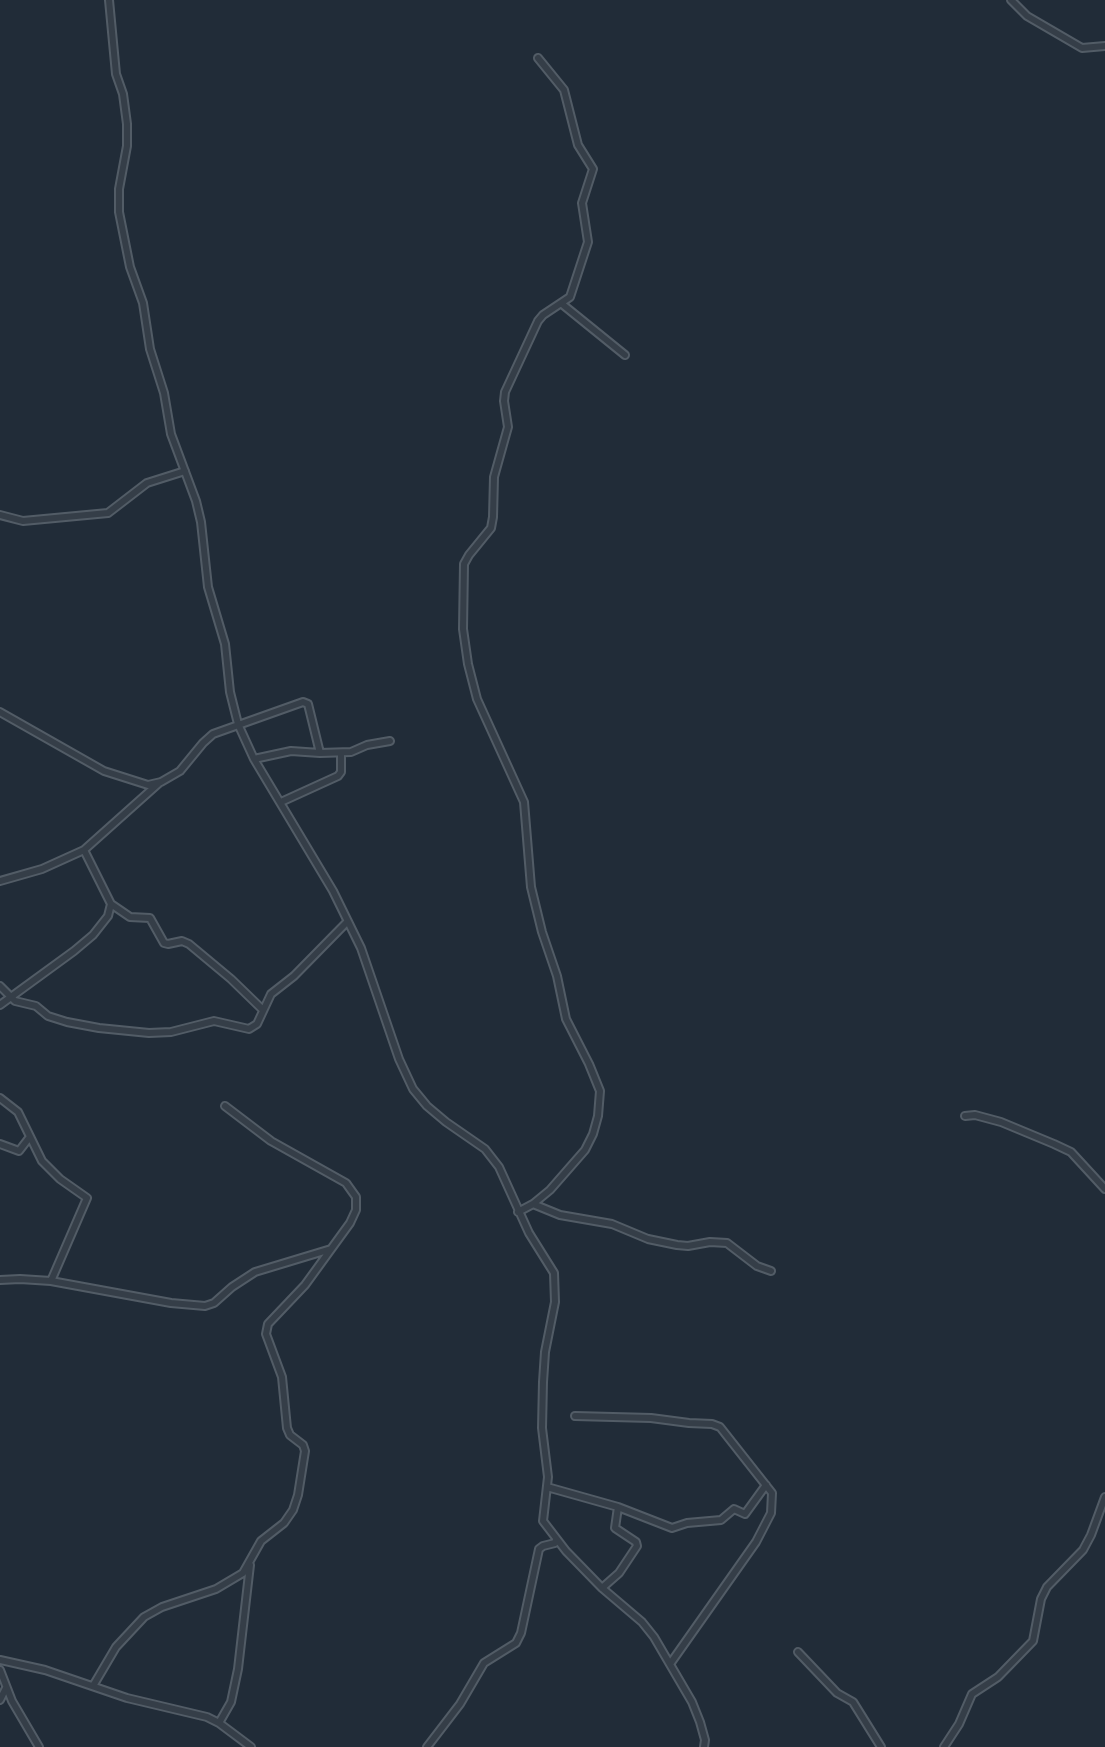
<!DOCTYPE html>
<html>
<head>
<meta charset="utf-8">
<style>
	body { margin:0 }
	canvas { display:block; background:#212c38 }
</style>
</head>
<body>
<canvas width="1105" height="1747"></canvas>
<script>
const ctx = document.querySelector('canvas').getContext('2d');
ctx.lineJoin = 'round';
function shape(rows) {
  const path = new Path2D();
  for (const r of rows) {
    path.moveTo(r[0], r[1]);
    for (let i = 2; i < r.length; i += 2) path.lineTo(r[i], r[i + 1]);
  }
  return path;
}
function strokePath(path, color, width, dash) {
  ctx.strokeStyle = color;
  ctx.lineWidth = width;
  ctx.lineCap = dash ? 'butt' : 'round';
  ctx.setLineDash(dash || []);
  ctx.stroke(path);
}
const minor = shape([
	[109,0,116,74,123,94,127,124,127,146,119,189,119,212,130,267,143,303,150,349,164,393,171,434,196,501,201,522,208,587,225,644,230,692,238,724,254,759,333,891,361,948,399,1059,413,1089,427,1106,446,1122,485,1149,499,1167,529,1233,554,1273,555,1302,545,1352,543,1382,542,1428,548,1477,543,1521,566,1551,602,1588,642,1622,654,1637,692,1702,700,1722,705,1740,704,1747],
	[1011,0,1027,16,1082,48,1105,46],
	[562,304,625,355],
	[0,515,23,521,108,513,147,483,185,471],
	[0,712,104,771,148,785,161,782,180,771,203,743,213,734,303,702,308,704,320,753],
	[254,759,291,751,320,753,351,752,367,745,390,741],
	[281,802,338,776,341,772,341,753],
	[0,881,42,869,84,850,159,783],
	[111,904,130,917,150,918,164,943,168,944,182,941,189,944,231,979,263,1010],
	[0,986,15,1001,36,1006,48,1016,67,1022,99,1028,149,1033,171,1032,214,1021,249,1029,257,1024,271,994,294,976,347,922],
	[0,1005,74,951,93,935,108,916,111,904,84,850],
	[0,1098,18,1112,42,1161,60,1179,87,1198,51,1281],
	[965,1116,975,1115,1001,1122,1054,1144,1071,1152,1105,1189],
	[0,1144,19,1151,29,1138],
	[533,1204,560,1215,612,1224,648,1239,677,1245,688,1246,710,1242,727,1243,757,1266,771,1271],
	[518,1212,533,1204,550,1190,585,1150,593,1134,598,1116,600,1091,589,1064,566,1019,557,976,542,932,531,887,524,802,477,699,468,664,463,629,464,564,469,555,491,528,493,517,494,477,508,427,504,401,505,392,538,321,543,315,570,297,588,242,582,203,593,169,578,145,564,90,538,58],
	[0,1280,20,1279,51,1281,171,1303,205,1306,214,1303,232,1287,255,1272,331,1249],
	[575,1416,651,1418,689,1423,712,1424,720,1427,772,1493,771,1513,756,1542,670,1664],
	[547,1487,618,1507,672,1528,687,1523,721,1520,734,1509,745,1514,766,1485],
	[602,1588,619,1573,637,1546,636,1542,615,1528,618,1507],
	[798,1652,837,1693,853,1702,881,1747],
	[0,1660,45,1670,127,1698,207,1717,219,1723,251,1747],
	[0,1670,12,1701,39,1747],
	[93,1686,116,1647,144,1617,162,1607,216,1589,243,1573,261,1541,284,1523,293,1510,298,1495,305,1451,303,1445,290,1435,287,1428,282,1377,266,1334,268,1324,305,1285,350,1223,356,1210,356,1197,346,1183,271,1141,225,1106],
	[0,1700,6,1688],
	[219,1723,231,1702,238,1669,250,1565],
	[427,1747,460,1704,484,1663,516,1643,521,1633,539,1549,543,1546,555,1543,556,1540],
	[944,1747,959,1724,972,1694,998,1677,1033,1641,1041,1599,1047,1587,1083,1550,1091,1535,1105,1497]
]);
strokePath(minor, '#525c66', 10);
strokePath(minor, '#353e48', 6);
</script>
</body>
</html>
